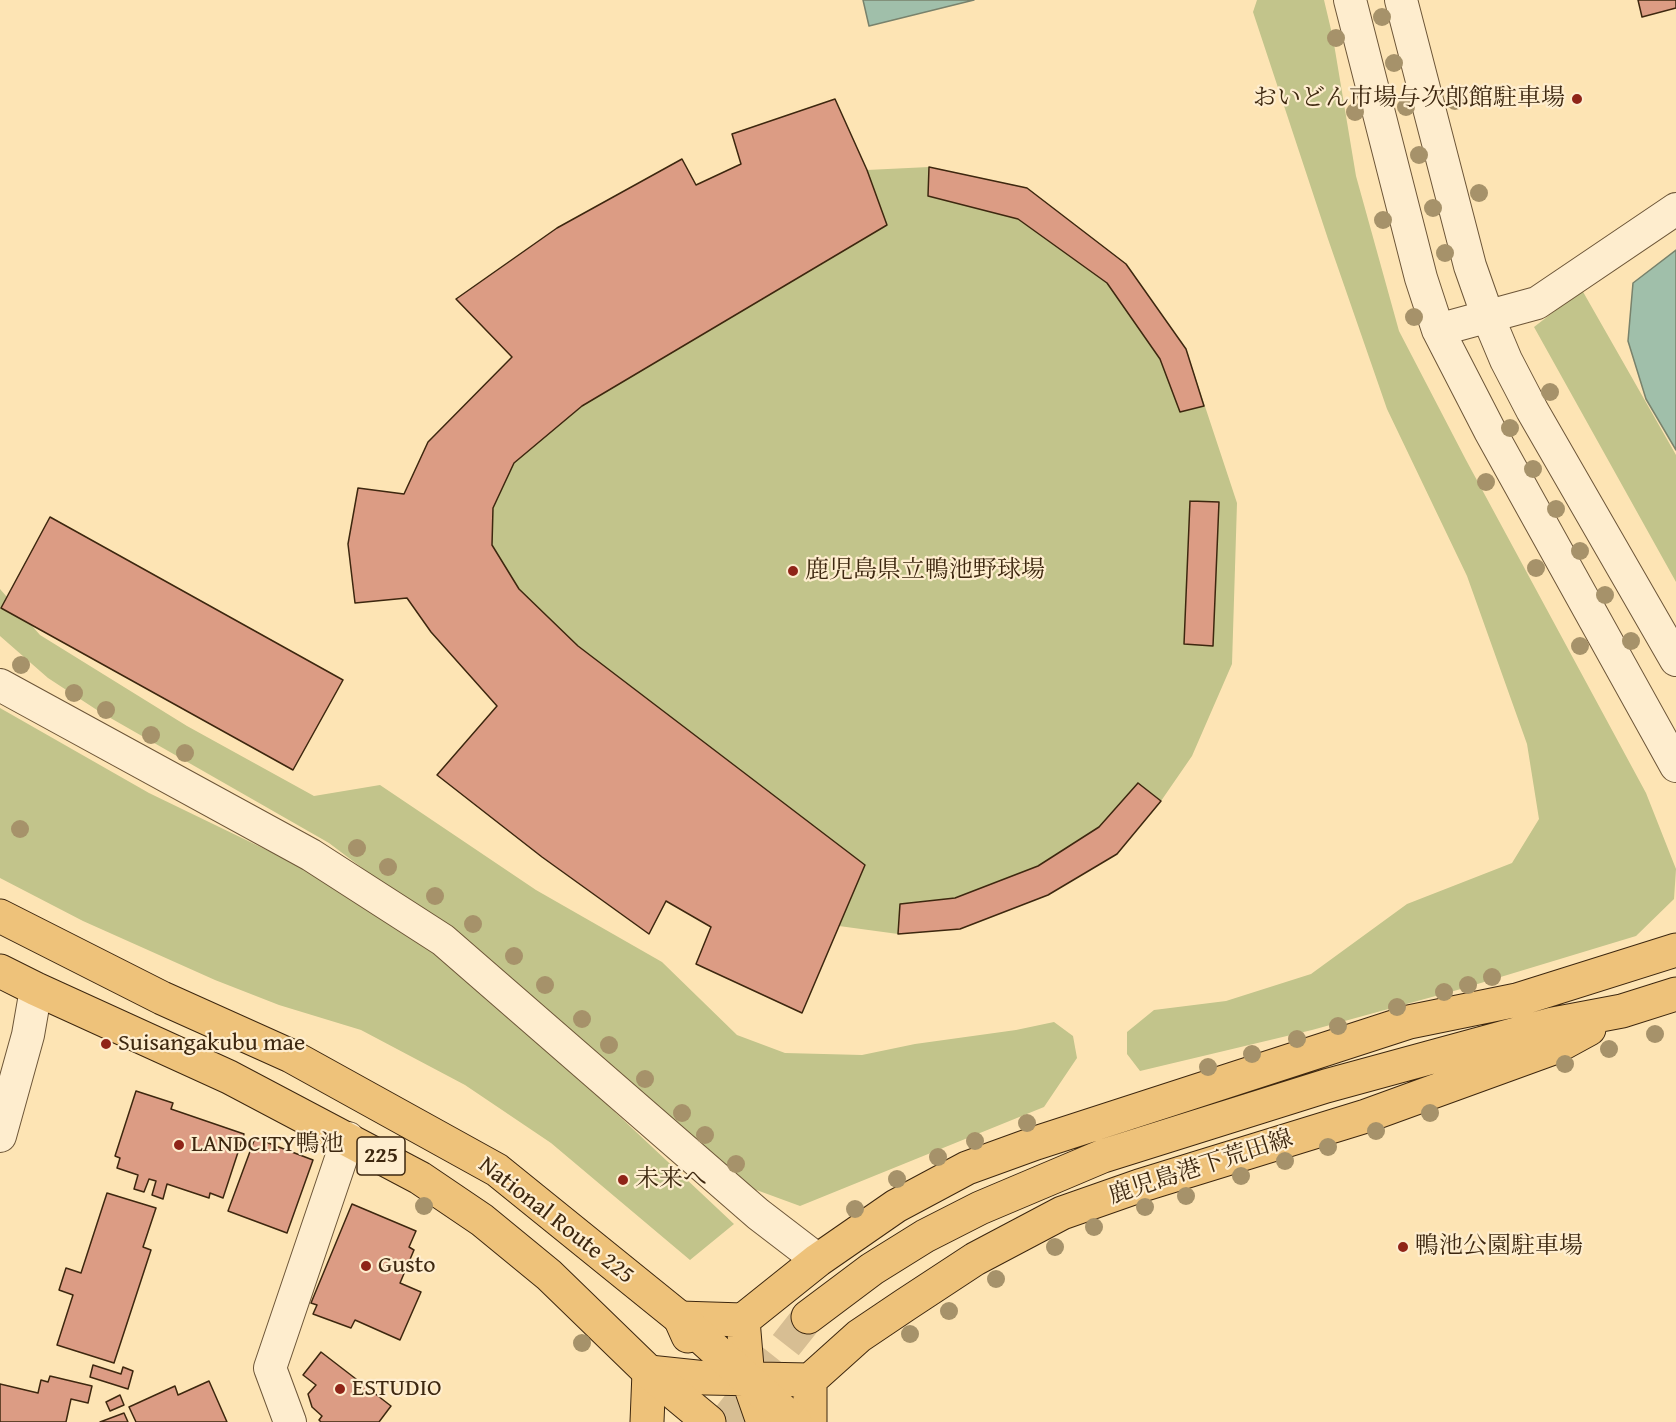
<!DOCTYPE html>
<html>
<head>
<meta charset="utf-8">
<style>
	body { margin:0 }
	canvas { display:block; background:#fde4b4 }
</style>
</head>
<body>
<canvas width="1676" height="1422"></canvas>
<script>
const ctx = document.querySelector('canvas').getContext('2d');
ctx.lineJoin = 'round';
function paint(path, color) {
  ctx.fillStyle = color;
  ctx.fill(path, 'evenodd');
}
function shape(rows) {
  const path = new Path2D();
  for (const r of rows) {
    path.moveTo(r[0], r[1]);
    for (let i = 2; i < r.length; i += 2) path.lineTo(r[i], r[i + 1]);
  }
  return path;
}
function strokePath(path, color, width, dash) {
  ctx.strokeStyle = color;
  ctx.lineWidth = width;
  ctx.lineCap = dash ? 'butt' : 'round';
  ctx.setLineDash(dash || []);
  ctx.stroke(path);
}
function label(font, color, halo, rows, align = 'center') {
  ctx.font = font + ' "Gentium Book Plus","Noto Serif JP",serif';
  ctx.lineWidth = 4.5;
  ctx.setLineDash([]);
  ctx.textBaseline = 'middle';
  ctx.strokeStyle = halo;
  ctx.fillStyle = color;
  for (const [text, x, y, turn = 0] of rows) {
    ctx.save();
    ctx.translate(x, y);
    ctx.rotate((+turn || 0) * Math.PI / 180);
    ctx.textAlign = isNaN(turn) ? turn : align;
    if (halo) ctx.strokeText(text, 0, 0);
    ctx.fillText(text, 0, 0);
    ctx.restore();
  }
}
paint(shape([
	[1257,0,1324,0,1333,38,1356,176,1399,331,1466,460,1646,793,1676,869,1674,899,1636,936,1461,989,1312,1030,1140,1071,1127,1054,1127,1032,1154,1010,1226,1001,1311,974,1407,904,1512,863,1539,819,1527,744,1467,576,1387,409,1328,239,1253,12],
	[835,99,867,170,929,167,1027,188,1126,264,1186,349,1237,503,1232,664,1192,756,1161,801,1117,854,960,929,898,934,839,926,802,1013,696,964,711,927,667,901,649,934,542,857,437,775,497,706,431,632,407,598,355,603,348,544,358,488,404,494,428,442,512,357,456,299,558,228,682,159,696,185,741,164,732,134],
	[1582,290,1676,455,1676,582,1534,327],
	[0,589,40,635,187,726,314,796,380,785,536,890,662,962,737,1035,785,1053,862,1055,915,1044,1016,1030,1054,1022,1073,1036,1077,1058,1044,1107,800,1206,751,1188,502,974,329,843,100,712,48,678,0,636],
	[0,708,149,793,304,868,440,954,583,1082,734,1224,690,1260,551,1143,465,1085,361,1030,279,1005,215,980,83,921,0,878]
]), '#c2c48b');
const water = shape([
	[863,0,974,0,869,26,863,0],
	[1676,250,1676,450,1646,399,1628,341,1633,283,1676,250]
]);
paint(water, '#a0bfaa');
strokePath(water, '#78826c', 1.5);
const building = shape([
	[1638,0,1676,0,1676,8,1642,17,1638,0],
	[835,99,867,170,887,225,582,406,514,463,493,508,492,545,519,589,578,646,865,865,802,1013,696,964,711,927,666,901,649,934,542,857,437,775,497,706,431,632,407,598,355,603,348,544,358,488,404,494,428,442,512,357,456,299,557,228,682,159,696,185,741,164,732,134,835,99],
	[929,167,1027,188,1126,264,1186,349,1204,406,1180,412,1160,359,1107,283,1018,219,928,196,929,167],
	[1190,501,1219,502,1213,646,1184,644,1190,501],
	[50,517,343,680,293,770,1,608,50,517],
	[1138,783,1161,801,1117,854,1048,895,960,929,898,934,900,904,955,898,1038,866,1099,827,1138,783],
	[136,1091,173,1103,171,1109,244,1134,223,1198,210,1193,209,1198,167,1184,163,1199,152,1195,156,1181,149,1179,144,1192,134,1189,138,1175,117,1168,120,1158,115,1156,136,1091],
	[255,1138,313,1160,287,1233,228,1211,255,1138],
	[107,1193,156,1208,143,1247,151,1250,114,1363,57,1345,73,1295,59,1290,66,1268,81,1273,107,1193],
	[352,1204,416,1231,409,1247,414,1250,400,1283,421,1292,400,1340,355,1320,351,1328,313,1314,317,1305,311,1303,352,1204],
	[321,1352,391,1406,379,1422,321,1422,319,1420,322,1416,312,1407,308,1394,316,1385,303,1375,321,1352],
	[93,1365,121,1374,123,1367,133,1371,128,1389,90,1377,93,1365],
	[50,1376,92,1386,88,1403,71,1399,66,1422,0,1422,0,1384,38,1393,41,1380,48,1382,50,1376],
	[209,1381,227,1422,136,1422,129,1407,175,1386,178,1395,209,1381],
	[120,1395,124,1405,110,1411,106,1402,120,1395],
	[124,1413,128,1422,100,1422,124,1413]
]);
paint(building, '#dc9c84');
strokePath(building, '#3d270f', 1.5);
strokePath(shape([
	[725,1422,808,1317]
]), '#d7be93', 33, [33, 16]);
const minor = shape([
	[1350,0,1421,278,1438,330,1490,431,1676,766],
	[1401,0,1470,266,1488,317,1506,360,1532,410,1676,660],
	[1438,330,1537,303,1676,209],
	[0,685,311,855,443,940,758,1214,818,1260],
	[0,1136,28,1035,36,989],
	[290,1422,270,1368,348,1138]
]);
const major = shape([
	[808,1317,872,1269,925,1236,980,1208,1103,1156,1326,1086,1553,1024,1622,1011,1676,994],
	[743,1320,818,1260,896,1206,967,1168,1036,1143,1409,1022,1517,1000,1676,950],
	[743,1320,748,1379,763,1422],
	[688,1336,680,1318,743,1320],
	[810,1380,859,1336,905,1305,975,1259,1062,1213,1139,1186,1366,1116,1556,1047,1589,1029],
	[810,1380,810,1422],
	[647,1422,649,1372,706,1378,810,1380]
]);
const highway = shape([
	[0,916,162,998,291,1056,497,1170,680,1318,795,1422],
	[0,971,36,989,229,1077,420,1178,482,1220,549,1275,649,1372,709,1422]
]);
strokePath(minor, '#6d5638', 34);
strokePath(major, '#3d270f', 35);
strokePath(highway, '#3d270f', 35);
strokePath(minor, '#feedce', 32);
strokePath(major, '#eec27a', 33);
strokePath(highway, '#eec27a', 33);
ctx.fillStyle = '#a6926a';
for (const [x, y] of [
	[1382,17],
	[1336,38],
	[1394,63],
	[1455,101],
	[1406,107],
	[1355,112],
	[1419,155],
	[1479,193],
	[1433,208],
	[1383,220],
	[1445,253],
	[1414,317],
	[1550,392],
	[1510,428],
	[1533,469],
	[1486,482],
	[1556,509],
	[1580,551],
	[1536,568],
	[1605,595],
	[1631,641],
	[1580,646],
	[21,665],
	[74,693],
	[106,710],
	[151,735],
	[185,753],
	[20,829],
	[357,848],
	[388,867],
	[435,896],
	[473,924],
	[514,956],
	[1492,977],
	[545,985],
	[1468,985],
	[1444,992],
	[1397,1007],
	[582,1019],
	[1338,1026],
	[1655,1034],
	[1297,1039],
	[609,1045],
	[1609,1049],
	[1252,1054],
	[1565,1064],
	[1208,1067],
	[645,1079],
	[682,1113],
	[1430,1113],
	[1027,1123],
	[1376,1131],
	[705,1135],
	[975,1141],
	[1328,1147],
	[938,1157],
	[1285,1161],
	[736,1164],
	[1241,1176],
	[897,1179],
	[1186,1196],
	[424,1206],
	[1145,1207],
	[855,1209],
	[1094,1227],
	[1055,1247],
	[996,1279],
	[949,1311],
	[910,1334],
	[582,1343]
]) {
  ctx.beginPath();
  ctx.arc(x, y, 9, 0, 2 * Math.PI);
  ctx.fill();
}
for (const [x, y, r, color] of [
	[1577,99,6,"#8f2418"],
	[793,571,6,"#8f2418"],
	[106,1044,6,"#8f2418"],
	[179,1145,6,"#8f2418"],
	[623,1180,6,"#8f2418"],
	[1403,1247,6,"#8f2418"],
	[366,1266,6,"#8f2418"],
	[340,1389,6,"#8f2418"]
]) {
  const dot = new Path2D();
  dot.arc(x, y, r, 0, 2 * Math.PI);
  ctx.fillStyle = color;
  ctx.fill(dot);
  strokePath(dot, '#feedce', 2);
}
for (const [x, y, w] of [
	[381,1156,48]
]) {
  const box = new Path2D();
  box.roundRect(x - w / 2, y - 19, w, 38, 4.5);
  ctx.fillStyle = '#feedce';
  ctx.fill(box);
  strokePath(box, '#3d270f', 1.5);
}
label('bold 22px', '#3d270f', null, [
	["225",381,1156]
]);
label('24px', '#3d270f', '#feedce', [
	["おいどん市場与次郎館駐車場",1565,99,"right"],
	["鹿児島県立鴨池野球場",805,571],
	["Suisangakubu mae",118,1044],
	["LANDCITY鴨池",191,1145],
	["未来へ",635,1180],
	["鴨池公園駐車場",1415,1247],
	["Gusto",378,1266],
	["ESTUDIO",352,1389]
], 'left');
label('24px', '#3d270f', '#feedce', [
	["鹿児島港下荒田線",1201,1168,-18],
	["National Route 225",556,1221,38]
]);
</script>
</body>
</html>
